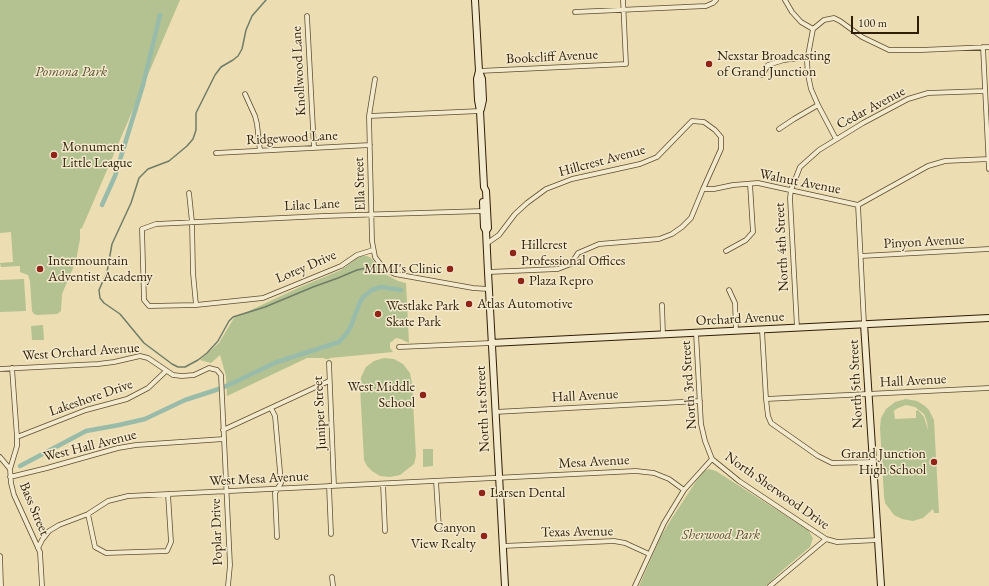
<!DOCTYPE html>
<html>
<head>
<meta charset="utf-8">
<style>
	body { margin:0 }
	#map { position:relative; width:989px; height:586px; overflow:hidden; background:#edddb2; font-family:"EB Garamond",serif }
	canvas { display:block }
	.scale { position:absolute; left:851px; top:16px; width:68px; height:18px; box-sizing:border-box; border:2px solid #2f1e06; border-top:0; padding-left:5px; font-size:12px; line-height:14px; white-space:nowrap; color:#2f1e06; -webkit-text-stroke:3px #f3e9cd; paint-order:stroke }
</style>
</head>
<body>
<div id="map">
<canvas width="989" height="586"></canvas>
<div class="scale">100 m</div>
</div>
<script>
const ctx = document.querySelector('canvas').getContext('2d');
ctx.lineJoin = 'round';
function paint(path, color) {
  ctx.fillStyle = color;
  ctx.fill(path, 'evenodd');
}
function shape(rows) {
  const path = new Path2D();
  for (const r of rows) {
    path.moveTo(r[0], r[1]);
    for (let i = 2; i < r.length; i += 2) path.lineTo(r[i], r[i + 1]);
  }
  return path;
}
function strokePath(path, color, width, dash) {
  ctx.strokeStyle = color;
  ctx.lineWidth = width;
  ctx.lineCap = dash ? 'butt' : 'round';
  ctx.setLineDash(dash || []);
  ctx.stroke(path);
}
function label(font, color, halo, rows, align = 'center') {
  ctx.font = font + ' "EB Garamond",serif';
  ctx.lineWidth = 3;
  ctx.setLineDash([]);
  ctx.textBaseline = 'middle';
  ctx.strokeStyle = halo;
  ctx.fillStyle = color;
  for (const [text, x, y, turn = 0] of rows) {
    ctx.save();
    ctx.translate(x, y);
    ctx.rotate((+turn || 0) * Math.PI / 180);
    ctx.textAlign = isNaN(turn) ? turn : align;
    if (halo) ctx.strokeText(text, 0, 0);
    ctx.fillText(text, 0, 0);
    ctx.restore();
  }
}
paint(shape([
	[0,0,180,0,89,212,82,228,80,229,80,239,76,261,62,294,61,311,57,314,37,315,34,314,32,311,30,281,28,275,20,272,20,266,1,267,0,263,13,262,11,232,0,233],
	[360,256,367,256,371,258,383,273,398,281,406,283,409,343,401,339,396,338,390,343,390,348,393,352,330,358,329,359,325,359,324,358,307,358,227,396,226,376,220,355,211,363,200,360,219,343,234,318,298,288,341,270],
	[24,279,26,311,0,312,0,280],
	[43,325,44,340,32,340,31,326],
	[384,358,394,359,403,364,410,373,412,383,416,456,414,464,400,475,390,477,380,476,372,471,367,466,364,460,360,387,361,377,366,367,374,361],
	[906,399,917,401,925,406,929,410,934,420,939,513,934,513,933,509,923,518,913,521,902,519,894,515,885,503,884,496,880,428,881,418,886,409,895,402],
	[906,405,915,407,924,414,927,422,928,430,924,417,918,410,916,411,916,418,895,419,894,411,892,412,898,408],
	[423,449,433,449,433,466,423,467],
	[709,469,716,471,808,530,813,538,810,547,785,568,766,586,639,586,661,536,672,518,695,483,704,471]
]), '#b3c290');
strokePath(shape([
	[266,0,252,16,246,30,242,49,238,56,233,60,221,67,215,75,196,113,196,130,193,139,187,146,169,161,148,169,139,178,131,203,112,244,107,272,99,290,100,298,104,303,120,314,144,343,172,364,178,367,185,367,198,360,207,353,218,341,229,321,233,317,265,307,313,287,338,278,357,270,371,267]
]), '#6f7d68', 1.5);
strokePath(shape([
	[102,205,115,176,143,85,160,15],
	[20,466,86,431,119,425,145,419,185,400,222,388,277,362,339,342,347,333,351,326,360,302,363,297,372,290,381,287,401,290]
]), '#99bcaa', 4.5);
const street = shape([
	[785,0,792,12,801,22,813,29],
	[575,12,706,6,713,3,716,0],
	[307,16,314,148],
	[813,29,824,20,834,18,840,21,862,37,889,50,921,50,989,47],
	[813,29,807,61,808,75,811,89,818,105,836,139],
	[983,47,989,169],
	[479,71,626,64,623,0],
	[762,75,768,65,784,60,808,57],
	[375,79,369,116,372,241,375,257,384,269,395,274,473,288,488,289],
	[245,94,255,116,257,124,260,151],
	[369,116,480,111],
	[779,129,794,119,818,105],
	[216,153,370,145],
	[189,193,192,222,193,273,196,305],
	[858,205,864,324],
	[486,244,499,235,515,214,527,203,546,189,572,179,640,164,657,157,692,121,704,122,715,130,721,137,721,149,703,189],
	[373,250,357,255,341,266,263,298,196,305,149,306,144,300,142,229,156,224,323,216,483,211],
	[726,251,746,240,753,232,750,184],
	[861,256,989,249],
	[488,272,558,269,571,264,578,253,599,244,659,239,672,234,682,227,691,218,703,189,714,189,733,185,758,183,858,205,928,166,945,161,989,159],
	[729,290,735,303,736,331],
	[662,305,663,335],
	[797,328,790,198,791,190,800,167,819,150,863,123,908,99,928,93,985,91],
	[762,330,766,399,768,416,771,423,818,456,832,463,873,462],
	[696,333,701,424,705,441,712,459],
	[399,347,491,343],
	[329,363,334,486],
	[12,368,17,437,17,446,10,469,11,483,14,495,40,552,42,586],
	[0,369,98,364,114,362,140,356,148,358,173,375,182,376,194,375,209,368,217,370,221,375,230,565,228,586],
	[766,399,989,388],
	[271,408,275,416,281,483,275,493,277,537],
	[495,412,700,401],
	[223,430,329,381],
	[17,437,86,410,127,399,148,388,166,371],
	[0,457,10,469],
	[712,459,739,481,826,539,837,542,878,540],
	[10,477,47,468,118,448,136,445,224,439],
	[436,481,439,528],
	[383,484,385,531],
	[329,486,331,534],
	[88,514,95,547,106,553,167,551,171,542,168,494],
	[503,546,614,541,625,543,649,554],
	[38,548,42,540,49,531,59,525,88,514,108,501,128,496,636,471,654,473,669,479,684,490],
	[0,556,1,586],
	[332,577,333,586],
	[635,586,664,523,684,490,712,459],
	[770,586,826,539]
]);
const secondary = shape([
	[475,0,479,71,482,79,483,100,481,109],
	[479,71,477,79,478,100,480,111,484,187,486,191,488,228,486,231,488,272,505,586],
	[483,202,484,227,486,231],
	[864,324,881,586],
	[491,343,989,318]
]);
strokePath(street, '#5e4e31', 5.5);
strokePath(secondary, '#2f1e06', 8);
strokePath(street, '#f3e9cd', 4);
strokePath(secondary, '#f3e9cd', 6);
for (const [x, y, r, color] of [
	[709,64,4,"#8f2418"],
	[54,155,4,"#8f2418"],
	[513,253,4,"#8f2418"],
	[40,269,4,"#8f2418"],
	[450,269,4,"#8f2418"],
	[521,281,4,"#8f2418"],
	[469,304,4,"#8f2418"],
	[378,314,4,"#8f2418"],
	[423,395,4,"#8f2418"],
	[934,462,4,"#8f2418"],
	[482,493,4,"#8f2418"],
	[484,536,4,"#8f2418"]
]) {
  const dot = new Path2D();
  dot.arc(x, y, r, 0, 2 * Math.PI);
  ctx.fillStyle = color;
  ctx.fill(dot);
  strokePath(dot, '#f3e9cd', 1.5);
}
label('14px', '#2f1e06', '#f3e9cd', [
	["Nexstar Broadcasting",717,56],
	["of Grand Junction",717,72],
	["Monument",62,147],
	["Little League",62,163],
	["Hillcrest",521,245],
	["Professional Offices",521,261],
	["Intermountain",48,261],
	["Adventist Academy",48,277],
	["MIMI's Clinic",442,269,"right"],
	["Plaza Repro",529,281],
	["Atlas Automotive",477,304],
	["Westlake Park",386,306],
	["Skate Park",386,322],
	["West Middle",415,387,"right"],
	["School",415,403,"right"],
	["Grand Junction",926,454,"right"],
	["High School",926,470,"right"],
	["Larsen Dental",490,493],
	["Canyon",476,528,"right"],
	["View Realty",476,544,"right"]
], 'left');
label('14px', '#2f1e06', '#f3e9cd', [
	["Bookcliff Avenue",552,57,-3],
	["Knollwood Lane",299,71,-93],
	["Cedar Avenue",871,108,-28],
	["Ridgewood Lane",292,138,-3],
	["Hillcrest Avenue",602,161,-15],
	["Walnut Avenue",800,182,11],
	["Ella Street",360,184,-92],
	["Lilac Lane",312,205,-3],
	["Pinyon Avenue",924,242,-3],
	["North 4th Street",782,247,-93],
	["Lorey Drive",306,267,-23],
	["Orchard Avenue",740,319,-3],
	["West Orchard Avenue",81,352,-4],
	["Hall Avenue",913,381,-3],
	["North 5th Street",856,384,-93],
	["North 3rd Street",689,385,-94],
	["Hall Avenue",585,396,-3],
	["Lakeshore Drive",91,398,-19],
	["North 1st Street",483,409,-93],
	["Juniper Street",320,413,-93],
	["West Hall Avenue",90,446,-14],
	["Mesa Avenue",594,462,-3],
	["West Mesa Avenue",259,479,-3],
	["North Sherwood Drive",777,491,35],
	["Bass Street",34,509,67],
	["Poplar Drive",217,532,-92],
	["Texas Avenue",577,532,-1]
]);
label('italic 14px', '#574f2f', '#f3e9cd', [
	["Pomona Park",71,72],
	["Sherwood Park",721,535]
]);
</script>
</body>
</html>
